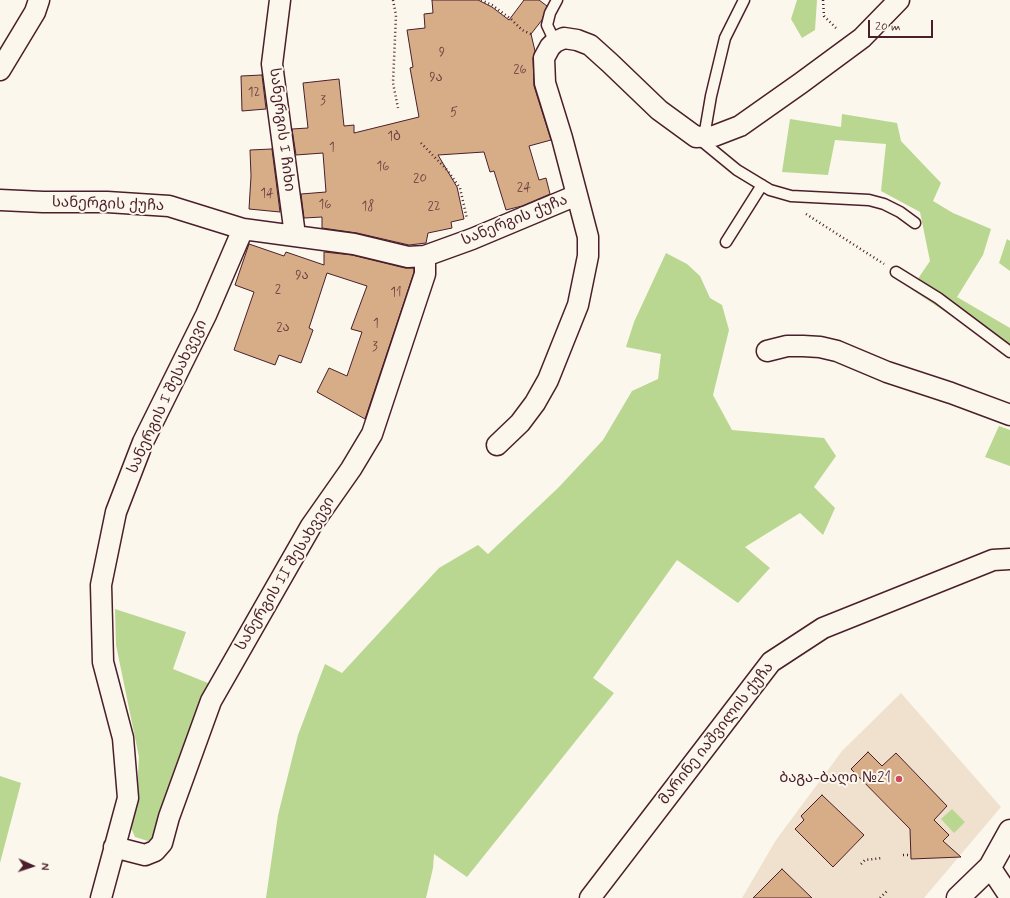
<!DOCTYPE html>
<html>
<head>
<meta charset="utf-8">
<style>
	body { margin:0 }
	#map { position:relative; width:1010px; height:898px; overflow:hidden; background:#fbf7ec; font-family:Mynerve,sans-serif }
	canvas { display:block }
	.north { position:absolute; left:12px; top:846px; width:40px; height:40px; -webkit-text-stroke:3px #fbf7ec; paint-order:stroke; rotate:93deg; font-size:11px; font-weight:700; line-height:16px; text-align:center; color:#4a1f2b }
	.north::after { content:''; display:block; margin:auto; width:14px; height:18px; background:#4a1f2b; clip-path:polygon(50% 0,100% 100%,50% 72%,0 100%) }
	.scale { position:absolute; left:868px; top:20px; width:65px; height:18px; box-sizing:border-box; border:2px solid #4a1f2b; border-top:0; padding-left:5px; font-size:12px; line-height:14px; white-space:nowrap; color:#4a1f2b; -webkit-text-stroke:3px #fbf7ec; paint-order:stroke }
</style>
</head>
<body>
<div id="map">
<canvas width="1010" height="898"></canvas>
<div class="north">N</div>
<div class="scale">20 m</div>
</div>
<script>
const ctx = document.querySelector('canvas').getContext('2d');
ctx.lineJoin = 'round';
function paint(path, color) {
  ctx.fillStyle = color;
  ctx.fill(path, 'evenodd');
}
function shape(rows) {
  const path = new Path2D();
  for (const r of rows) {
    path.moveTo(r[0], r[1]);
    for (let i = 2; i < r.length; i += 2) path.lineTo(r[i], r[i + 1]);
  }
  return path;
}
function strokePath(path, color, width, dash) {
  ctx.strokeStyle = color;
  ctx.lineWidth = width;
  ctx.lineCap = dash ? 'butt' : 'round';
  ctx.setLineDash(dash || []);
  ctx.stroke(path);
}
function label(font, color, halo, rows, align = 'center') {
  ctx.font = font + ' Mynerve,"Noto Sans Georgian",sans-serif';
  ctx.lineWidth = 4;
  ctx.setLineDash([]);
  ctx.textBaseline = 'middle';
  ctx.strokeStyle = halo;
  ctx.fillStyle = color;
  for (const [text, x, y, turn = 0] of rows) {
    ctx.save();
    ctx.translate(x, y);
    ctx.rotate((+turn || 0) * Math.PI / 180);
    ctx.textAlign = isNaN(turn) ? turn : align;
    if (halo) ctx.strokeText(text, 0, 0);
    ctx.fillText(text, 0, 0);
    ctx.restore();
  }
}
paint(shape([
	[901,693,1001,807,924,898,742,898,776,840,842,751]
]), '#f0e1ce');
paint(shape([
	[797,0,817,0,815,30,802,38,791,19],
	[842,114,897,123,901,141,941,183,933,201,953,213,991,229,983,255,957,297,1010,328,1010,355,911,289,930,261,920,212,881,191,886,144,835,140,828,175,782,172,790,119,841,127],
	[1007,239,1010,241,1010,271,999,263],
	[666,253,687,264,700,276,710,298,722,305,729,330,713,395,732,430,824,438,836,456,814,487,835,508,823,535,800,513,745,547,770,568,738,603,677,560,593,678,614,693,467,877,434,854,433,868,426,898,266,898,278,815,298,735,325,664,342,673,439,568,478,545,488,554,558,488,603,440,632,391,658,379,661,354,626,347,634,322],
	[999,426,1010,430,1010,466,985,457],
	[115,609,186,632,173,669,213,685,157,835,148,841,135,837,131,828,136,809,139,757,116,645],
	[0,776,21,783,0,863],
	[952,809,965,822,954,833,941,819]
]), '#b9d790');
const building = shape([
	[432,0,478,0,492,7,509,20,524,0,539,0,547,6,542,20,531,34,535,51,533,58,534,86,551,140,529,146,539,180,546,178,550,194,522,206,506,210,494,171,490,172,484,152,438,155,457,187,464,219,451,222,452,228,428,233,426,243,409,245,357,233,322,228,322,217,304,218,301,194,326,192,323,153,296,155,292,129,308,128,303,83,339,79,344,126,354,125,354,133,419,117,410,68,413,67,407,30,425,28,424,14,433,13,432,0],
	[262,75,266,109,242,111,241,76,262,75],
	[272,149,280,212,249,209,251,176,250,150,272,149],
	[249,244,284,256,286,252,324,265,324,252,352,255,405,268,414,268,414,272,365,419,317,392,329,368,347,376,362,332,351,329,367,286,327,273,309,328,313,330,301,363,279,355,275,365,234,350,254,292,235,285,249,244],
	[868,752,882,766,896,753,947,806,934,820,949,835,943,841,961,857,911,859,910,829,851,769,868,752],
	[822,795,864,835,833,867,795,829,804,820,801,816,822,795],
	[782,869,812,898,753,898,782,869]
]);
paint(building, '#d7ad88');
strokePath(building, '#4a1f2b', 1);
const service = shape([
	[555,42,547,25,550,13,557,0],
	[704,137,711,96,725,38,744,0],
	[698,138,737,170,770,190,791,196,869,200,884,204,900,212,915,223],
	[726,242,762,185],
	[896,272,938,298,1010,352]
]);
const minor = shape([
	[280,0,272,64,295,235],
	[0,70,35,12,39,0],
	[0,200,43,202,107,202,169,206,243,229,354,244,408,257,425,256,472,239,577,195,562,138,545,83,544,58,550,47,555,42,564,38,577,40,590,45,610,63,659,110,696,137,714,136,740,126,801,83,862,38,899,0],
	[767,351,787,346,803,346,820,347,837,351,887,372,951,393,1010,415],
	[497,445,520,423,535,403,548,380,578,305,588,256,588,237,577,195],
	[114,847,145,855,155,851,162,843,169,817,211,701,311,526,351,469,372,434,425,274,425,256],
	[990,867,1010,897],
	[101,898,128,798,123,738,103,662,101,585,116,512,143,442,206,315,243,229],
	[590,898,771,662,823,628,993,560,1010,559]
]);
const tertiary = shape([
	[958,898,990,867,1010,831]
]);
strokePath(service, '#4a1f2b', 13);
strokePath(minor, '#4a1f2b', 23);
strokePath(tertiary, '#4a1f2b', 25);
strokePath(shape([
	[393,0,396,15,393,83,398,108],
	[481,0,492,5,511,19,522,30,533,35],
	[823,0,824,16,838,30],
	[421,143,448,171,460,188,467,219],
	[806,214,884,264],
	[903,855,911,855],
	[861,864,865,860,882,858],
	[880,898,888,890]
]), '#4a1f2b', 2.5, [1, 3]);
strokePath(service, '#fbf7ec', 10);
strokePath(minor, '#fbf7ec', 20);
strokePath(tertiary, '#fbf7ec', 22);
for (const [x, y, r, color] of [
	[899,779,4,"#d1495b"]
]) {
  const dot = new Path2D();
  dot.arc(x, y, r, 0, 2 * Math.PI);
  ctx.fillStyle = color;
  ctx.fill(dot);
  strokePath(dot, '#fbf7ec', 1.5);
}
label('13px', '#6d4242', null, [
	["9",442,53],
	["26",520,70],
	["9ა",436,78],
	["12",254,93],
	["3",323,101],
	["5",454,113],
	["1ბ",394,137],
	["1",332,148],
	["16",383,167],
	["20",420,179],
	["24",524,188],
	["14",267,194],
	["16",325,205],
	["18",368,207],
	["22",434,207],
	["9ა",302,276],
	["2",278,290],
	["11",396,293],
	["1",376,324],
	["2ა",283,328],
	["3",375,347]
]);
label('15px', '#4a1f2b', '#fbf7ec', [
	["სანერგის I ჩიხი",281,130,83],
	["სანერგის ქუჩა",108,205,2],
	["სანერგის ქუჩა",515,221,-22],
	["სანერგის I შესახვევი",168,397,-65],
	["სანერგის II შესახვევი",286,574,-59],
	["მარინე იაშვილის ქუჩა",717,734,-52]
]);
label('15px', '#4a1f2b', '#fbf7ec', [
	["ბაგა-ბაღი №21",891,779]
], 'right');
</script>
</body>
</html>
